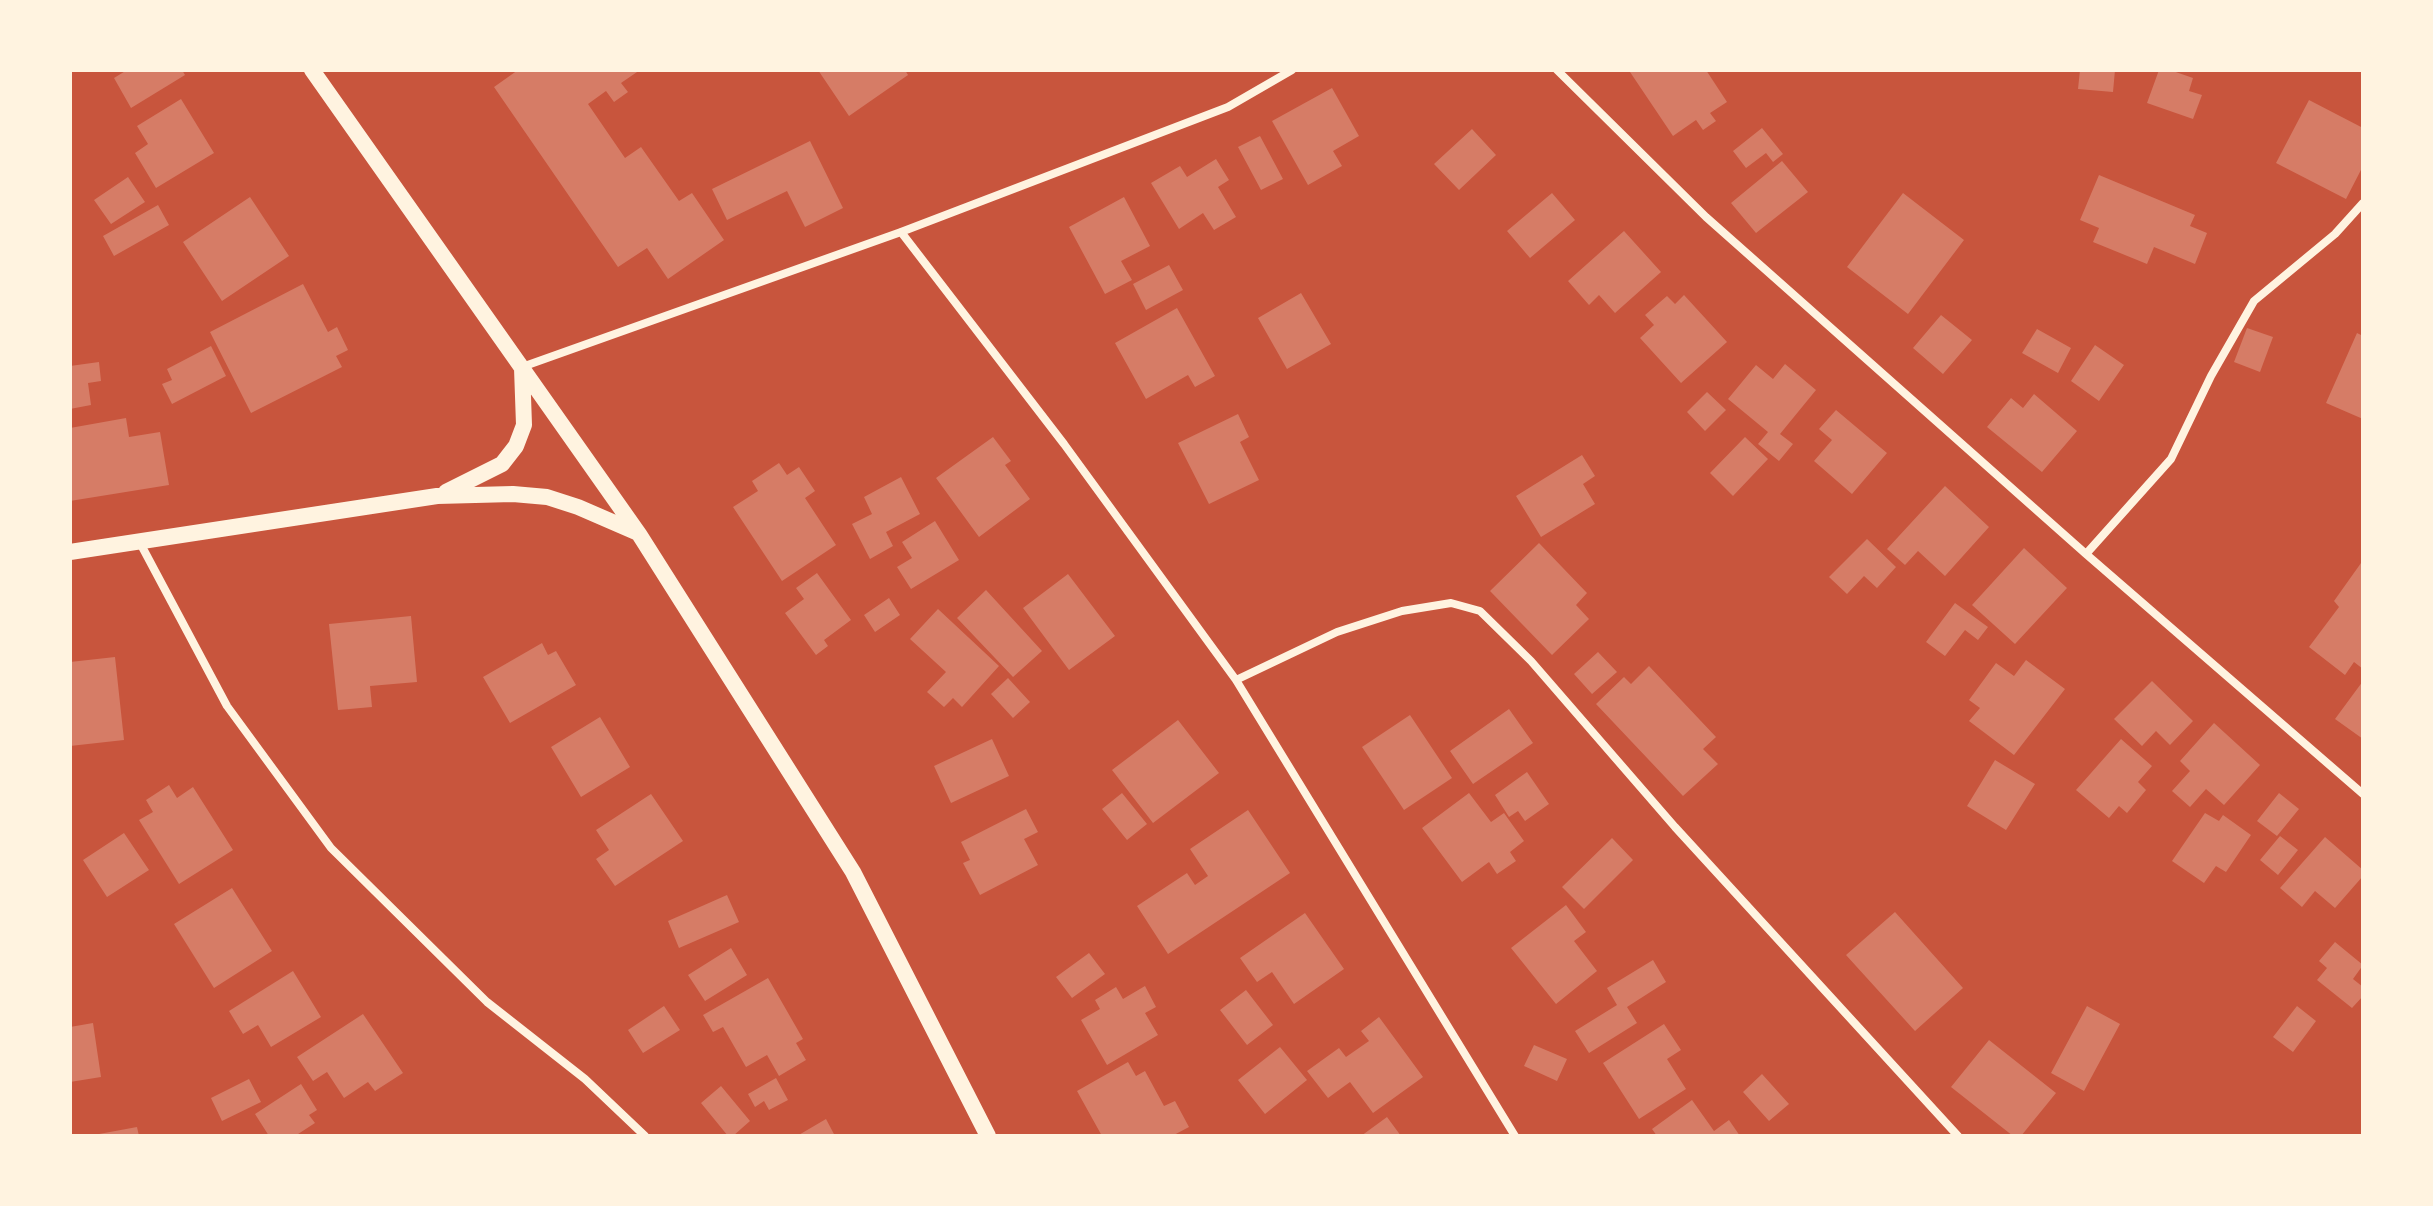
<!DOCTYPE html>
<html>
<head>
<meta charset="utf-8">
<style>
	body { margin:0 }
	#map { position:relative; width:2433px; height:1206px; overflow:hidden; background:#c8553d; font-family:"PT Sans Narrow",sans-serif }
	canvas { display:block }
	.frame { position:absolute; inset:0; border:72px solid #fff3e0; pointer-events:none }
</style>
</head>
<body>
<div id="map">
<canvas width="2433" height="1206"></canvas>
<div class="frame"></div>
</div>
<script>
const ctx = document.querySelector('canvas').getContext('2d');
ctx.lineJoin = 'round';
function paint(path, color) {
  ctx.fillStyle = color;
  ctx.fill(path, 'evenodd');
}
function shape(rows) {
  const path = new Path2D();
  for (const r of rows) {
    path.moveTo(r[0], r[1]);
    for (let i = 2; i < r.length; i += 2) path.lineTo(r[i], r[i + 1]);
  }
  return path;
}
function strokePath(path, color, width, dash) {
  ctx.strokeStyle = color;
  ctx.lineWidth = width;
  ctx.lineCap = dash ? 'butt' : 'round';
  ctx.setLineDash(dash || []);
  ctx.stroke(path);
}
paint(shape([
	[127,70,182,70,185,75,131,108,114,78],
	[518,70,640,70,621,83,628,92,614,102,606,91,588,104,625,158,641,147,679,201,692,193,724,240,668,279,647,248,618,267,494,87],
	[818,70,905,70,908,75,849,116],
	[1633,70,1706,70,1727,102,1710,113,1716,121,1703,130,1696,120,1673,136,1630,72],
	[2080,70,2115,70,2113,92,2078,89],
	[2159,70,2170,70,2193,78,2189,91,2202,95,2193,119,2147,103],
	[1332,88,1359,136,1333,151,1342,166,1308,185,1272,121],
	[181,99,214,153,156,188,135,153,148,144,137,126],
	[2309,100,2363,128,2363,166,2346,199,2276,163],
	[1762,128,1783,154,1773,162,1766,153,1746,168,1733,151],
	[1472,129,1496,155,1459,190,1434,164],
	[1260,136,1283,179,1261,190,1238,147],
	[810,141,843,208,805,227,787,191,727,220,712,189],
	[1216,159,1229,180,1218,187,1236,217,1214,230,1203,213,1179,229,1151,183,1180,166,1187,177],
	[1782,161,1808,192,1756,233,1731,203],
	[2099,175,2195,215,2190,226,2207,233,2195,264,2154,247,2147,264,2093,242,2099,228,2080,220],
	[128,177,145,202,111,224,94,200],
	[1552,193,1575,220,1530,258,1507,231],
	[1903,193,1964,240,1908,314,1847,267],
	[250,197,289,256,222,301,183,242],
	[1124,197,1150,246,1121,261,1132,280,1105,294,1069,227],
	[158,205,169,225,114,256,103,236],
	[1624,231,1661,272,1615,313,1599,295,1589,305,1568,281],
	[1169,265,1183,290,1146,310,1133,284],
	[303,284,328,332,337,327,348,350,336,356,342,367,251,413,210,332],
	[1301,293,1331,344,1287,369,1258,318],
	[1684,295,1727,342,1681,383,1640,338,1654,325,1645,315,1667,296,1675,304],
	[1177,308,1215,376,1195,387,1188,375,1146,399,1115,343],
	[1941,315,1972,340,1943,374,1913,348],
	[2247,328,2273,337,2260,372,2234,362],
	[2037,329,2071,348,2058,373,2022,353],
	[2357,333,2363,336,2363,419,2326,403],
	[2095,345,2124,365,2099,401,2071,381],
	[211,346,226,376,172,404,162,384,172,380,167,369],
	[99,362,101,381,88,383,91,405,70,409,70,366],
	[1785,364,1816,390,1780,434,1793,444,1779,461,1758,444,1768,432,1728,399,1756,365,1773,379],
	[1707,392,1726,410,1705,431,1687,412],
	[2034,394,2077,431,2042,472,1987,427,2011,398,2023,408],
	[1836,410,1887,453,1852,494,1814,461,1832,440,1819,429],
	[1238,414,1249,437,1240,442,1259,480,1209,504,1178,443],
	[126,418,129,437,160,432,169,485,70,501,70,428],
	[993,437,1011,461,1005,465,1030,499,979,537,936,478],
	[1745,437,1768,459,1733,496,1710,473],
	[1582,455,1595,476,1583,484,1595,504,1541,537,1516,496],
	[779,463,787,475,799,467,815,491,805,498,836,545,782,581,733,507,758,491,752,481],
	[901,477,920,514,886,532,893,546,870,559,852,524,872,514,864,497],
	[1945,486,1989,527,1945,576,1918,551,1905,565,1887,549],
	[935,521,959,560,911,589,897,567,912,558,902,542],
	[1867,539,1896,567,1877,588,1864,576,1847,594,1829,577],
	[1539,543,1587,593,1576,605,1589,619,1552,655,1490,591],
	[2024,548,2067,588,2015,644,1972,605],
	[2361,563,2363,565,2363,669,2354,662,2345,675,2309,647,2339,607,2334,601],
	[817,573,851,620,824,640,828,646,816,655,785,613,804,599,796,588],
	[1068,574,1115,636,1069,670,1023,608],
	[986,590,1042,651,1013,677,957,618],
	[889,598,900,615,875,632,864,615],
	[1955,603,1988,627,1978,640,1965,630,1945,656,1926,642],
	[938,609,999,666,962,707,953,698,944,707,927,692,946,672,910,639],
	[411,616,417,682,370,686,372,707,338,710,329,624],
	[542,643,548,655,556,651,576,685,510,723,483,677],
	[1598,652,1617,672,1592,694,1574,674],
	[115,657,124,740,70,746,70,662],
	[2026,660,2065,689,2014,755,1969,721,1980,708,1969,700,1996,663,2014,676],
	[1649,666,1716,737,1703,749,1718,764,1683,796,1596,704,1624,677,1631,684],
	[1008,678,1030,702,1013,718,991,694],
	[2152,681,2193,721,2170,745,2156,731,2142,746,2114,719],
	[2363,681,2363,739,2335,719],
	[1509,709,1533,743,1473,784,1450,751],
	[1410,715,1452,778,1404,810,1362,747],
	[600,717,630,767,581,797,551,747],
	[1178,720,1219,773,1153,823,1112,770],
	[2214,723,2260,765,2224,805,2206,789,2190,807,2172,791,2190,771,2180,761],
	[992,739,1009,776,951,803,934,766],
	[2121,739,2152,766,2138,782,2146,790,2127,813,2119,806,2109,818,2076,790],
	[1995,760,2035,784,2006,830,1967,806],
	[1527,772,1549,804,1525,821,1518,811,1509,817,1495,795],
	[169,785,177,798,193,787,233,850,179,884,139,820,153,812,146,800],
	[1122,793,1147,824,1127,840,1102,809],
	[1469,793,1491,822,1504,813,1524,841,1510,852,1516,861,1497,874,1489,862,1462,882,1422,828],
	[2279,793,2299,809,2277,836,2257,821],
	[651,794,683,841,615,886,596,859,609,850,596,830],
	[1026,809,1038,832,1024,839,1038,865,980,895,963,863,970,860,961,842],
	[1248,810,1290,873,1168,954,1137,906,1187,873,1195,885,1208,876,1190,849],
	[2205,813,2219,821,2223,815,2251,835,2226,872,2216,866,2204,883,2172,861],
	[124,833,149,870,107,897,83,860],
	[2280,836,2298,850,2278,875,2260,860],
	[2325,837,2363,870,2363,876,2335,908,2315,891,2302,907,2280,888],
	[1612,838,1633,860,1584,909,1562,887],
	[232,888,272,951,214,988,174,924],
	[727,895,739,922,679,948,668,921],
	[1566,905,1586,932,1574,941,1597,971,1556,1004,1511,948],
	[1895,912,1963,988,1915,1031,1846,955],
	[1305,913,1344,969,1294,1004,1272,972,1257,982,1240,958],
	[2335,942,2363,965,2353,979,2363,987,2363,996,2352,1008,2317,980,2327,968,2319,961],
	[731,948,747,975,705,1001,688,975],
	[1089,953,1105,974,1072,998,1056,977],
	[1653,960,1666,982,1627,1007,1637,1023,1589,1053,1575,1031,1617,1005,1607,988],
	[293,971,321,1017,271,1047,258,1025,243,1034,229,1011],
	[768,978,803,1039,796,1043,806,1060,779,1076,767,1055,746,1067,723,1027,713,1032,703,1015],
	[1145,986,1156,1007,1145,1013,1158,1035,1107,1065,1081,1020,1100,1009,1095,1000,1116,987,1123,999],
	[1246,990,1273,1025,1247,1045,1220,1010],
	[664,1006,680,1030,643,1053,628,1030],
	[2087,1006,2120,1024,2084,1091,2051,1073],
	[2297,1006,2316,1021,2293,1052,2273,1037],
	[363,1014,403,1073,375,1091,368,1082,344,1098,327,1072,313,1081,297,1057],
	[1379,1017,1423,1077,1373,1113,1350,1082,1328,1098,1307,1071,1339,1048,1346,1057,1369,1041,1361,1031],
	[93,1023,101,1077,70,1082,70,1027],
	[1664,1024,1681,1050,1667,1059,1686,1089,1639,1119,1603,1063],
	[1989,1040,2056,1093,2021,1136,2013,1136,1951,1087],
	[1534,1045,1567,1059,1557,1081,1524,1066],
	[1280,1047,1307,1080,1265,1114,1238,1080],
	[1128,1062,1136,1076,1145,1071,1164,1106,1175,1101,1189,1127,1172,1136,1102,1136,1077,1091],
	[1762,1074,1789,1104,1769,1121,1743,1092],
	[776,1078,788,1100,769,1110,764,1101,755,1107,748,1094],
	[249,1079,261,1102,222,1121,211,1098],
	[301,1084,317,1110,309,1115,315,1123,295,1136,269,1136,255,1114],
	[721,1086,750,1121,733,1136,728,1136,701,1103],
	[1692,1100,1714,1131,1729,1120,1740,1136,1657,1136,1652,1129],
	[1387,1117,1401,1136,1361,1136],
	[826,1119,835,1136,797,1136],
	[137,1127,139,1136,99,1136,99,1134]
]), '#d67c66');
strokePath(shape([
	[1557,70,1706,217,2086,554,2363,794],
	[901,232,1064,444,1236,680,1515,1136],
	[522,367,901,232,1228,107,1292,70],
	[139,541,227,706,331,848,487,1002,585,1079,645,1136],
	[2086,554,2171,459,2211,376,2254,301,2335,234,2363,203],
	[1236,680,1337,632,1402,611,1451,603,1480,611,1531,661,1675,827,1958,1136]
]), '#fff3e0', 8);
strokePath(shape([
	[312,70,639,534,853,872,988,1136],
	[446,492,502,464,516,446,524,425,522,368],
	[70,552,437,496,513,494,547,497,578,507,638,533]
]), '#fff3e0', 16);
</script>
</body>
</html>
